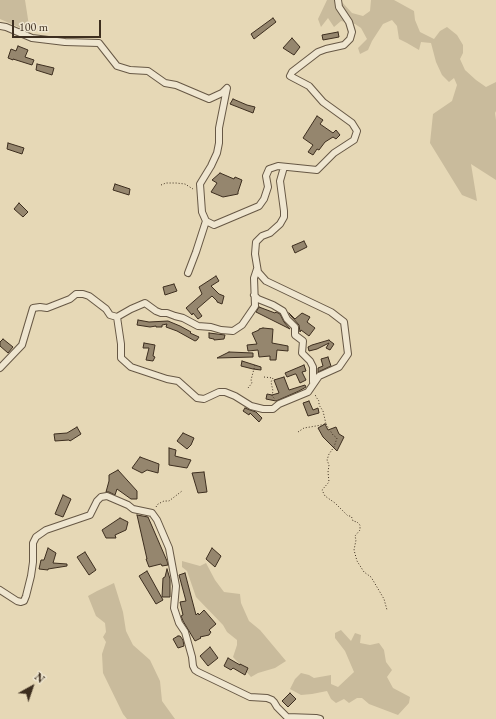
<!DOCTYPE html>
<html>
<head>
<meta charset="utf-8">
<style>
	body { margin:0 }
	#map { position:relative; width:496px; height:719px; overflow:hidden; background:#e6d8b6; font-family:"EB Garamond",serif }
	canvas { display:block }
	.north { position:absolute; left:12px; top:667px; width:40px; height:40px; -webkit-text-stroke:3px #efe6d0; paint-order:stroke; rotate:40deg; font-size:11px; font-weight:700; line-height:16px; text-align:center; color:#3d2e1f }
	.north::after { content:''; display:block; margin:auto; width:14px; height:18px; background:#3d2e1f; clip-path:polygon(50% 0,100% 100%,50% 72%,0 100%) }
	.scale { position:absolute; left:12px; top:20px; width:89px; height:18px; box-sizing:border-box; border:2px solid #3d2e1f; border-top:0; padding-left:5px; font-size:12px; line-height:14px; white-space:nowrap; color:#3d2e1f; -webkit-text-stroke:3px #efe6d0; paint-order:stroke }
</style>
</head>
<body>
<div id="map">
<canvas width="496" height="719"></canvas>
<div class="north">N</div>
<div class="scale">100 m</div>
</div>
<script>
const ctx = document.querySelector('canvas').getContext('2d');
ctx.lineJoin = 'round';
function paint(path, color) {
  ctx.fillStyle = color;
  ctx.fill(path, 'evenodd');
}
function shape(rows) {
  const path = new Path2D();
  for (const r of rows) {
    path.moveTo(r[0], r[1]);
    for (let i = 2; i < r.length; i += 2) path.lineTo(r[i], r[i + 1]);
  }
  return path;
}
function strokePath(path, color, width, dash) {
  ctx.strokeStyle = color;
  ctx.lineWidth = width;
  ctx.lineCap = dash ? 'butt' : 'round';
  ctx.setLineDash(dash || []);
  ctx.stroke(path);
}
paint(shape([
	[0,0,25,0,30,32,0,19],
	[327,0,340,0,352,13,363,16,370,11,371,0,394,0,414,11,415,20,420,32,434,39,440,31,447,27,457,35,463,45,463,53,460,59,465,70,476,80,486,87,496,82,496,111,495,113,496,120,496,180,471,164,477,201,462,195,430,143,433,114,452,101,457,85,454,78,449,82,442,75,436,62,431,43,421,42,419,50,407,43,399,39,397,26,392,20,383,24,372,41,368,50,360,54,358,48,367,39,361,28,355,24,341,21,334,27,328,18,321,27,318,19],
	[182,561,200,566,206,563,215,580,224,592,240,594,241,603,249,621,260,630,286,661,275,668,258,673,251,677,233,657,237,645,237,640,227,632,223,625,196,597,187,571,182,567],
	[114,583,123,612,126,631,133,645,150,660,160,681,162,701,175,719,127,719,123,714,103,673,102,654,106,642,103,637,106,632,105,623,96,616,88,596,97,591],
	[341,630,351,641,355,633,361,635,360,643,370,645,379,643,384,650,386,662,392,670,387,677,393,688,410,697,409,703,398,715,369,704,362,698,357,698,349,703,344,699,336,703,331,699,327,691,312,694,301,695,290,689,295,679,301,673,309,675,314,678,331,675,331,684,338,687,354,672,345,651,335,638,335,633]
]), '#c9bb9c');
const building = shape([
	[273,18,276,22,254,39,251,34,273,18],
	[338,32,339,37,323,40,322,35,338,32],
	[292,38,300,47,294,55,283,48,292,38],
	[18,46,28,50,25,57,34,60,32,65,13,59,13,60,8,58,11,49,16,51,18,46],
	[37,64,54,68,52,75,36,70,37,64],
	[233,99,247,105,255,107,253,113,230,104,233,99],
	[317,116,323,120,320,124,333,133,336,130,340,135,336,139,333,137,325,142,319,150,317,149,313,155,308,152,313,145,303,138,317,116],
	[8,143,24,148,22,154,7,149,8,143],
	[220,173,234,179,235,177,242,180,238,192,238,194,223,197,211,192,217,183,212,180,220,173],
	[115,184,130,189,129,195,113,190,115,184],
	[19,203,28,212,23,217,14,209,19,203],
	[304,241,307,247,295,253,292,246,304,241],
	[216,276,219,281,211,286,219,294,224,296,222,304,217,302,217,301,212,296,197,309,202,316,198,319,193,313,192,315,186,308,202,294,199,287,216,276],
	[174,284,177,291,165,295,163,287,174,284],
	[259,307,275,313,276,312,280,314,284,322,290,329,256,312,259,307],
	[289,313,295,319,302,313,310,317,307,322,315,328,309,336,301,330,300,332,299,325,291,316,289,313],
	[138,320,149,322,168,321,180,326,191,332,190,333,199,337,197,340,195,341,177,331,166,327,167,324,162,325,162,327,156,327,156,326,150,327,137,325,138,320],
	[263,328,273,329,272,343,288,346,288,351,277,350,276,360,270,360,270,356,259,357,258,350,248,351,247,345,257,344,252,333,259,330,259,329,263,328],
	[209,333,225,335,224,339,214,340,214,339,209,338,209,333],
	[3,339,13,347,8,353,0,346,0,342,3,339],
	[329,340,330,341,334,344,330,350,326,348,329,343,317,349,309,351,308,347,312,345,329,340],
	[144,343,155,345,153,356,155,357,153,361,146,360,149,348,143,348,144,343],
	[229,352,253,353,253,357,217,358,229,352],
	[328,357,331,366,318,372,318,368,323,366,321,359,328,357],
	[242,361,261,367,261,370,253,369,241,366,242,361],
	[304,365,306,371,302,372,306,380,300,383,296,374,295,374,287,377,285,373,304,365],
	[284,377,289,390,305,385,306,387,299,391,276,401,266,399,267,394,272,395,279,393,274,380,284,377],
	[309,401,313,410,318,408,319,413,308,416,303,403,309,401],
	[245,408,250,410,256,412,262,418,259,422,250,413,249,415,243,411,245,408],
	[325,424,328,430,336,427,339,434,344,437,337,451,323,437,318,428,325,424],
	[77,427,81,434,70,441,69,440,55,441,54,434,67,433,77,427],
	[183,433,194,438,191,445,187,449,177,441,183,433],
	[169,448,176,450,175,456,191,460,187,468,169,465,169,448],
	[140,457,159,464,158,473,147,470,142,473,132,468,140,457],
	[118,470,137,491,137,499,131,499,117,489,115,495,109,492,106,492,109,481,109,475,118,470],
	[204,472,207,492,198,493,192,473,204,472],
	[63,495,71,499,63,517,55,514,63,495],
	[137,515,148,517,167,561,168,565,162,566,161,564,149,567,146,559,147,559,137,515],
	[120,518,128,522,126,530,115,535,116,538,106,538,102,530,120,518],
	[48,548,56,553,53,563,67,564,67,566,48,569,48,570,39,569,41,560,44,560,48,548],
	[212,548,221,556,215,567,206,559,212,548],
	[85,552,96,570,89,575,77,557,85,552],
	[167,569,170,579,170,597,162,597,163,578,165,577,167,569],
	[147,571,163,600,156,604,139,576,147,571],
	[185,573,196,615,198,613,199,615,204,610,216,624,209,630,211,632,209,635,200,637,201,638,195,641,183,621,181,616,183,615,180,602,186,601,179,575,185,573],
	[178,636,180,636,183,640,184,646,178,648,173,639,178,636],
	[210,647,218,658,208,666,200,656,210,647],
	[228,658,240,665,240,664,248,668,245,675,233,668,231,670,224,666,228,658],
	[290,693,296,699,288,707,282,701,290,693]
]);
paint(building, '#95866e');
strokePath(building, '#3d2e1f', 1);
const street = shape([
	[0,26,6,27,32,38,65,42,99,43,117,66,130,70,148,71,165,83,176,85,209,99,222,93,227,88,219,128,219,143,217,153,211,166,200,184,202,212,206,221,214,225,259,206,264,199,268,187,266,176,269,169,278,166,317,170,334,153,354,140,357,131,352,123,323,102,309,86,290,76,292,72,318,52,326,49,344,45,350,39,352,32,349,22,339,7,338,0],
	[188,273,196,252,206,221],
	[254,295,258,299,273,305,283,311,287,319,295,327,295,335,303,341,302,353,310,361,313,367,313,382],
	[117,317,121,344,121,358,131,367,167,379,178,381,197,398,204,399,219,392,225,392,235,396,251,406,263,409,273,409,279,404,308,392,319,376,339,367,348,354,344,322,331,312,266,281,258,272,255,254,256,242,262,236,270,233,280,224,284,217,284,211,280,181,284,167],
	[0,368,22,345,33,308,40,307,47,308,70,299,76,294,83,294,89,296,106,309,110,315,117,317,131,309,145,303,156,311,161,313,167,313,175,316,183,318,198,326,211,327,221,330,233,331,242,325,255,306,254,278,257,269],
	[0,590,17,601,21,602,24,601,26,596,31,576,33,562,33,543,36,537,46,530,90,515,97,501,101,497,107,496,128,505,133,509,152,513,157,520,169,548,176,586,174,608,179,623,185,632,192,657,193,666,195,670,198,672,250,697,267,698,272,700,274,702,277,707,287,717,316,718,320,719]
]);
strokePath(street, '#675845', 8);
strokePath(shape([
	[161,185,166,183,176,183,185,184,193,189],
	[264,377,273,378,271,382,273,391,272,396,275,399],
	[248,388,252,383,251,380,255,365],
	[326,424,333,435,337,438,334,447,329,454,327,460,329,465,328,472,329,482,322,490,325,496,335,503,348,516,351,516,352,518,353,521,357,522,360,525,360,530,355,536,356,540,354,550,357,561,364,572,371,577,374,582,384,599,387,610],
	[298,432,304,428,316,426,326,424,323,411,319,405,319,401,316,397,315,394],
	[156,507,158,504,164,501,169,501,182,491]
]), '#3d2e1f', 1, [1, 2]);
strokePath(street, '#efe6d0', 6);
</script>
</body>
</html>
